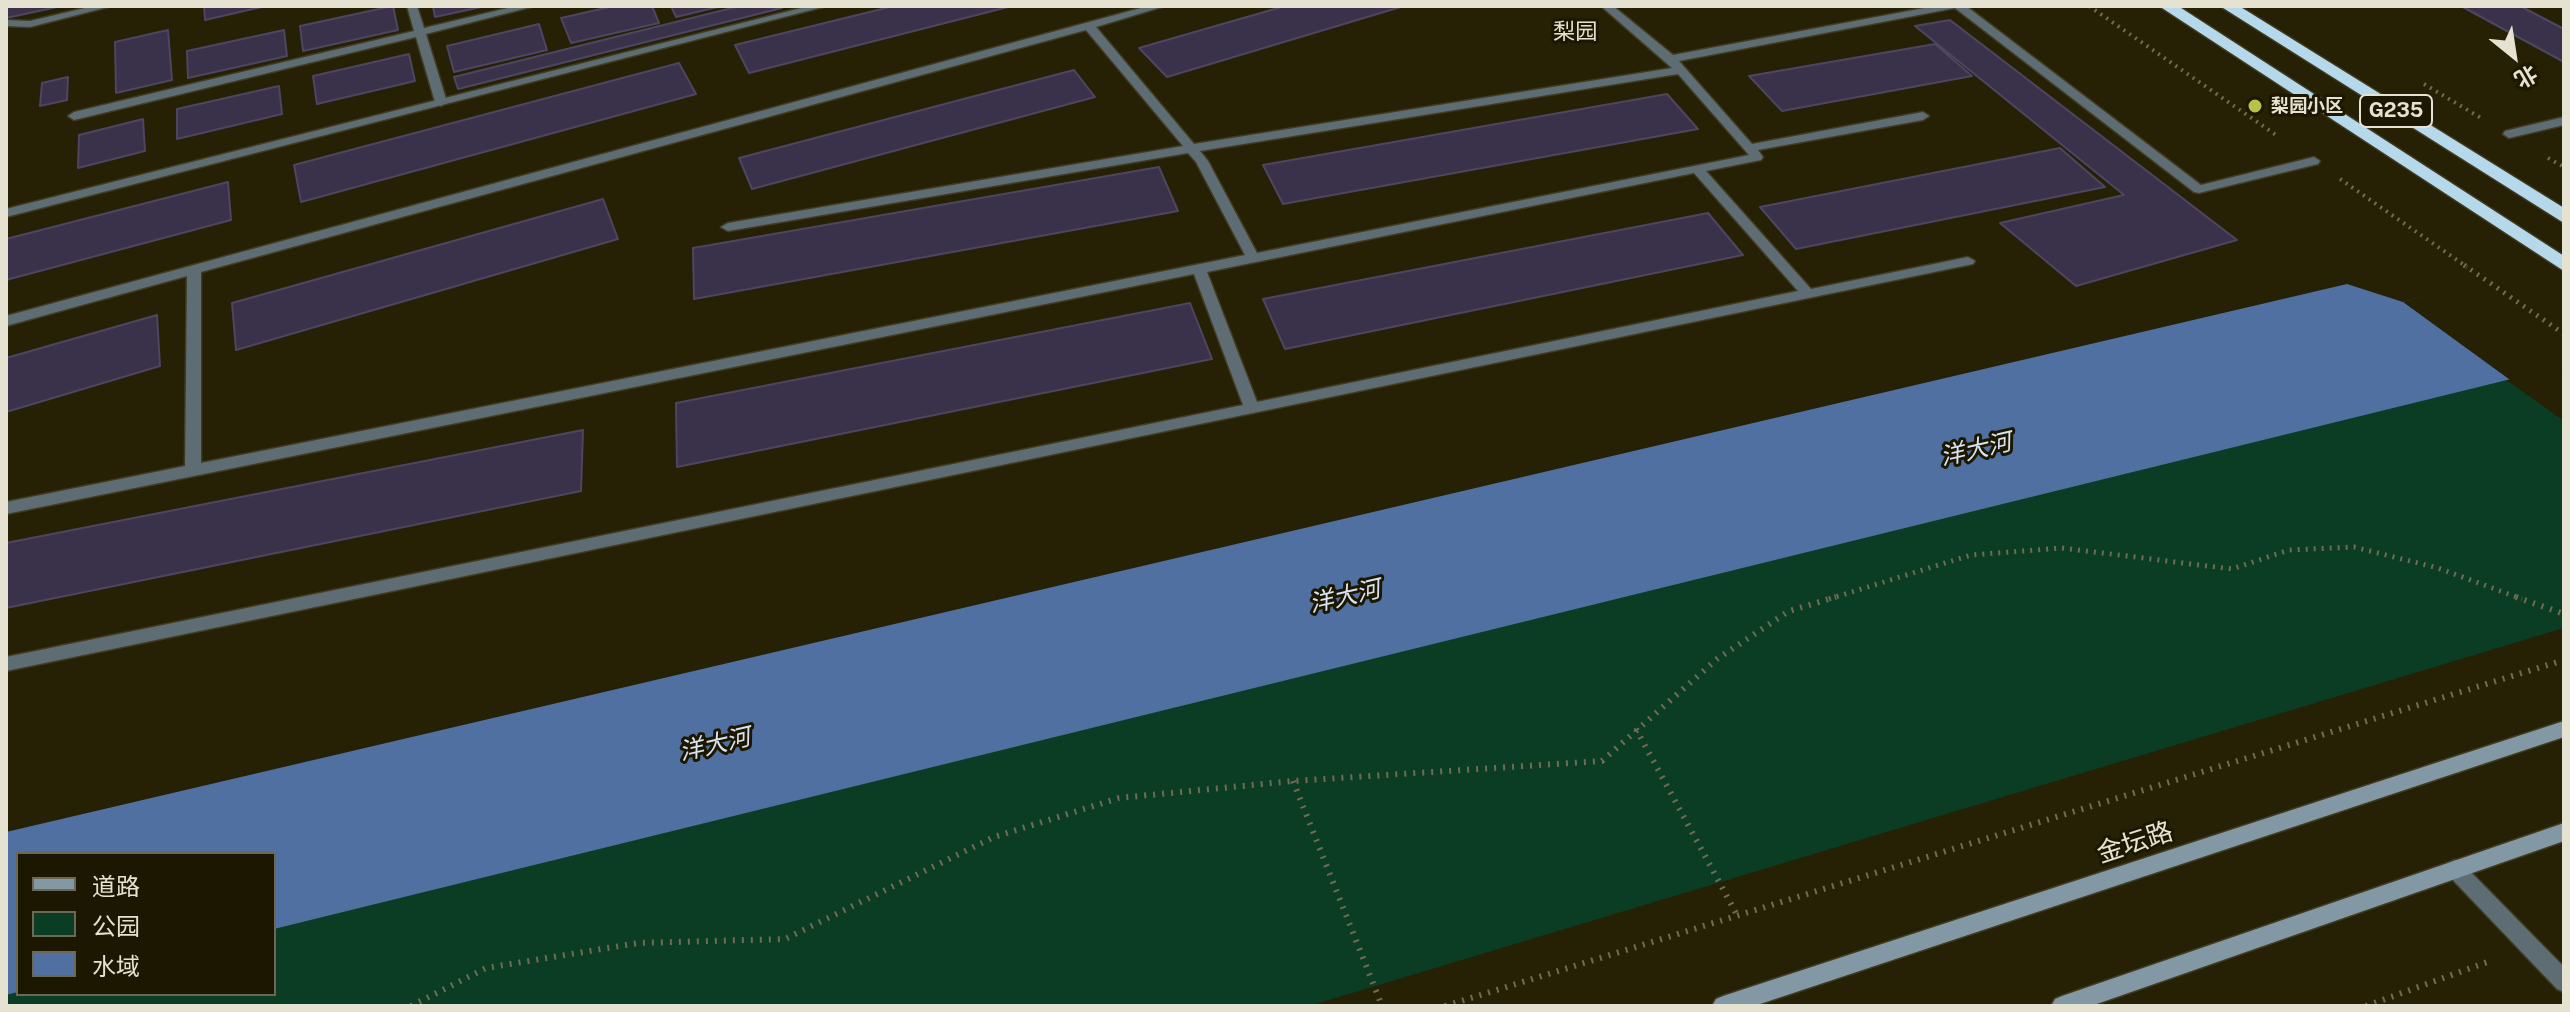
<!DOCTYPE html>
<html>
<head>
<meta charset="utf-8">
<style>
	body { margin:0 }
	#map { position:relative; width:2570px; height:1012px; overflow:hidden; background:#262004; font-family:"Public Sans","Noto Sans SC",sans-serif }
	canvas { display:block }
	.frame { position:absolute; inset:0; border:8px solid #e5e2d2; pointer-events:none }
	.legend { position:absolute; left:16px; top:852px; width:260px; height:144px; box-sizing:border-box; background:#1c1700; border:2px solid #6c6854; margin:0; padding:10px 14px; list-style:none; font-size:24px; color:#e5e2d2 }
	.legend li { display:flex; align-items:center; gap:16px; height:40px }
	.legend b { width:40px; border:2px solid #6c6854 }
	.north { position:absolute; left:2474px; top:16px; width:80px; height:80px; -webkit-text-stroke:6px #1c1700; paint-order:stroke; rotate:150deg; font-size:22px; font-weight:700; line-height:32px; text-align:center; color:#e5e2d2 }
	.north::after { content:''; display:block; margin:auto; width:28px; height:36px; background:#e5e2d2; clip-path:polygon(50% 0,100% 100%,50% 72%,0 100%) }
</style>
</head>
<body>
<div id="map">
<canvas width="2570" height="1012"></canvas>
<div class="frame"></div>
<ul class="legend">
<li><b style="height:10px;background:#8298a4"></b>道路</li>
<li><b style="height:22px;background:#0a3d23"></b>公园</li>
<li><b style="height:22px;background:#5070a1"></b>水域</li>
</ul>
<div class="north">北</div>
</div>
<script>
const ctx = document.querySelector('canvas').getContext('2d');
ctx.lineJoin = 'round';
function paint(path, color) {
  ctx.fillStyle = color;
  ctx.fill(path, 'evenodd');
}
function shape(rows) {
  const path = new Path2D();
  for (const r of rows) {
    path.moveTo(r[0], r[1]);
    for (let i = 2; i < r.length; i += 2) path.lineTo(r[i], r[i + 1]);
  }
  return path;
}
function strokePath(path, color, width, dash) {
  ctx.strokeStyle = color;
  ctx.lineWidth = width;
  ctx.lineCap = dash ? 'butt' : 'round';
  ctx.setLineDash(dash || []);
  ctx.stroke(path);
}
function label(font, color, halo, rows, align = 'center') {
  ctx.font = font + ' "Public Sans","Noto Sans SC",sans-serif';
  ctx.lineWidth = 6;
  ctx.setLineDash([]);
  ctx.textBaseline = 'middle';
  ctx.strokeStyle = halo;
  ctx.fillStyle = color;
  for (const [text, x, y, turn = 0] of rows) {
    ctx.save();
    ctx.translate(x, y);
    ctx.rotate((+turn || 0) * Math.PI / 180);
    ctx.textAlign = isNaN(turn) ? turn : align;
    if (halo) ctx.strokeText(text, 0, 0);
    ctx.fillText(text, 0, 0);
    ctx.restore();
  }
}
paint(shape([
	[2505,379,2564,421,2564,628,1309,1006,6,1006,6,995,18,992,274,994,274,929]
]), '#0a3d23');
paint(shape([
	[2564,258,2564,366,274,929,274,854,18,854,18,992,6,995,6,832,2347,284,2403,302]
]), '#5070a1');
paint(shape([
	[2564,255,2564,370,2513,382,2403,302]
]), '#262004');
const building = shape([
	[6,6,62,6,6,18,6,6],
	[204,6,266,6,205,20,204,6],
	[393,6,398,30,303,51,300,26,393,6],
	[433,6,486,6,435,17,433,6],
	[614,6,652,6,659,23,571,43,561,18,614,6],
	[671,6,722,6,676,17,671,6],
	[740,6,782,8,458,89,454,77,740,6],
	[894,6,1012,6,749,73,735,45,894,6],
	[1285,6,1404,6,1167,77,1139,48,1285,6],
	[2461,6,2520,6,2564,29,2564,62,2461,6],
	[1950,20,2237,240,2076,286,2000,223,2124,195,1915,26,1950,20],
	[539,24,547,50,454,72,447,46,539,24],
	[168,30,172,80,116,93,115,42,168,30],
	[284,30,287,56,188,78,187,51,284,30],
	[1935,44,1972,76,1782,111,1749,76,1935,44],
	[409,54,415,81,317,104,313,76,409,54],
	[679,63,696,94,301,202,294,165,679,63],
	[1074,70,1095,97,752,189,739,158,1074,70],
	[68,77,67,100,40,106,42,83,68,77],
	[279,86,282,114,177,139,177,109,279,86],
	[1667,94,1698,129,1283,204,1263,165,1667,94],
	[143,119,145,151,78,168,79,135,143,119],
	[2060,148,2105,187,1796,249,1760,207,2060,148],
	[1159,167,1178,211,694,299,693,248,1159,167],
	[228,182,231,220,6,280,6,239,228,182],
	[603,199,618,239,236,350,232,303,603,199],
	[1708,213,1743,255,1285,349,1263,299,1708,213],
	[1190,303,1212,359,677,467,676,403,1190,303],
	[157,315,160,366,6,412,6,358,157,315],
	[583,430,581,491,6,608,6,543,583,430]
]);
paint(building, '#3a314b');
strokePath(building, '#4e4560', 2);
const lane = shape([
	[93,6,112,6,30,27,6,26,6,20,30,21,93,6],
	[407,6,417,6,424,28,516,6,535,6,426,34,447,102,441,106,435,102,416,37,74,120,68,116,74,112,414,31,407,6],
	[1148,6,1165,6,1096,27,1194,144,1672,68,1601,6,1613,6,1673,55,1935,6,1966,6,2201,185,2314,157,2320,161,2318,164,2199,193,2194,192,1955,8,1679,61,1752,144,1923,112,1929,116,1923,120,1758,150,1763,157,1761,160,1706,171,1811,289,1968,257,1975,261,1973,264,6,671,6,657,1243,405,1194,274,6,514,6,502,185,466,187,276,6,326,6,316,1148,6],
	[1086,30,1183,146,728,223,721,227,728,231,1188,153,1196,162,1245,255,201,463,201,272,1086,30],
	[1678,74,1749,155,1257,253,1208,161,1200,151,1678,74],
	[1694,173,1798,291,1257,402,1207,272,1694,173],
	[2564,117,2564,125,2509,138,2503,134,2505,131,2564,117],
	[2455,860,2462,863,2564,967,2564,992,2557,989,2448,875,2445,869,2448,863,2455,860]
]);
const street = shape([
	[809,6,827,6,6,217,6,209,809,6]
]);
const secondary = shape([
	[2564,721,2564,737,1754,1006,1712,1006,1716,999,1723,996,2564,721],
	[2564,823,2564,841,2091,1006,2051,1006,2055,999,2062,996,2564,823]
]);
const highway = shape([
	[2159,6,2178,6,2564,256,2564,271,2159,6],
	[2220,6,2239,6,2564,208,2564,223,2220,6]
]);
strokePath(lane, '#413b21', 3);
strokePath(street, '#413b21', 3);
strokePath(secondary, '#413b21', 3);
strokePath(highway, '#413b21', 3);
strokePath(shape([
	[2089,6,2279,137],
	[2424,84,2481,118],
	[2548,158,2564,167],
	[2340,179,2467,267]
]), '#706b54', 4, [2, 5]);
strokePath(shape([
	[2464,265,2564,334],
	[1829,599,1971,555,2062,548,2232,569,2289,550,2354,547,2438,568,2522,599]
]), '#706b54', 5, [2, 6]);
strokePath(shape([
	[2516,597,2564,614],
	[1636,729,1737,915],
	[1293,781,1382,1006],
	[411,1006,486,968,638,943,785,939,994,837,1119,798,1293,781,1602,761,1717,659,1789,611,1836,597],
	[1445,1006,2564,660],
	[2366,1006,2493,960]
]), '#706b54', 6, [2, 7]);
paint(lane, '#5e6c74');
paint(street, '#5e6c74');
paint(secondary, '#8298a4');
paint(highway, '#b5d8eb');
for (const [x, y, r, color] of [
	[2255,106,8,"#b6c249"]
]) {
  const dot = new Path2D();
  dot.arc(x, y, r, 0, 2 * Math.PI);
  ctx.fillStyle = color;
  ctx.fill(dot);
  strokePath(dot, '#1c1700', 3);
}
label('bold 18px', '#e5e2d2', '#1c1700', [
	["梨园小区",2271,106]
], 'left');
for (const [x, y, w] of [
	[2396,111,72]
]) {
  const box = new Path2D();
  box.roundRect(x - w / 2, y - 16, w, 32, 6);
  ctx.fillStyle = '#1c1700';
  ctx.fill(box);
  strokePath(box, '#e5e2d2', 2);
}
label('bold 20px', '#e5e2d2', null, [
	["G235",2396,111]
]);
label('22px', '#e5e2d2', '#1c1700', [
	["梨园",1575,32]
]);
label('italic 24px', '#dae3f2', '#1c1700', [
	["洋大河",1976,450,-13],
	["洋大河",1345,597,-13],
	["洋大河",715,745,-13]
]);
label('26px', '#e5e2d2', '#1c1700', [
	["金坛路",2135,843,-18]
]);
</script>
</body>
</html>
